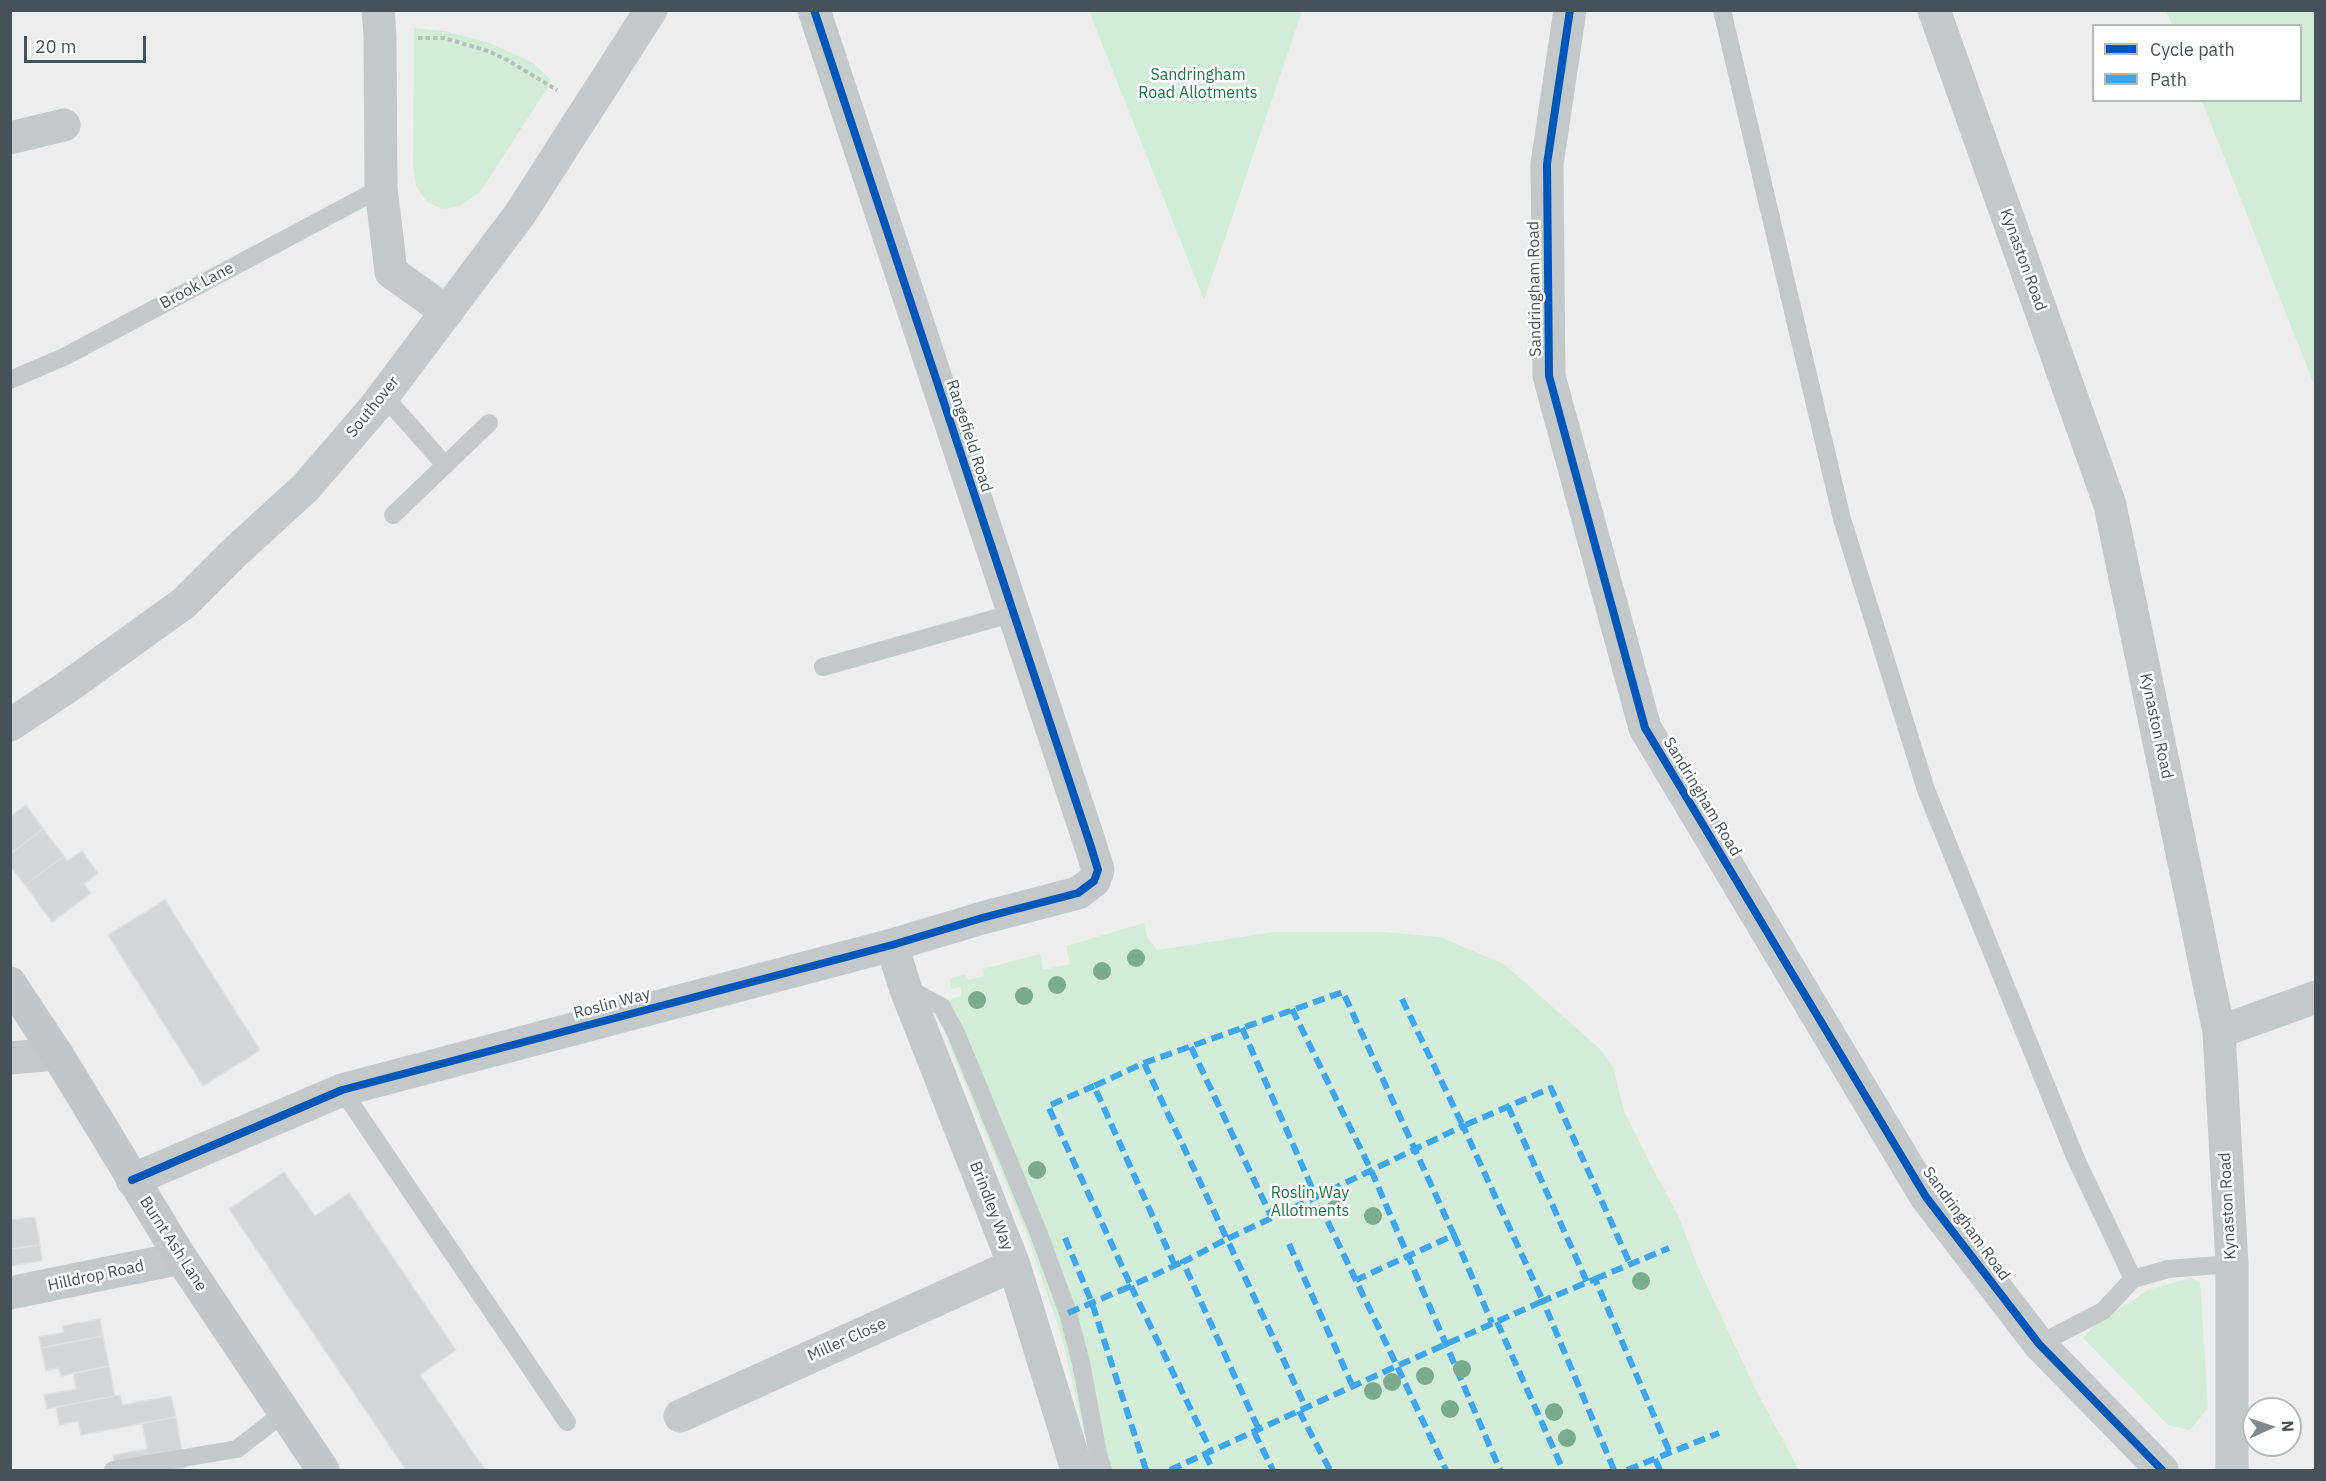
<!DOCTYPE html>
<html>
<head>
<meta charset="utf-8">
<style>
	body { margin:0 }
	#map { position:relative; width:2326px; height:1481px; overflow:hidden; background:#eeeded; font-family:"IBM Plex Sans",sans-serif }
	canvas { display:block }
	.frame { position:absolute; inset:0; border:12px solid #465158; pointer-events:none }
	.legend { position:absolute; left:2092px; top:24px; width:210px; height:78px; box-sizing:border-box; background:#fff; border:2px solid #b5b9bc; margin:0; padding:8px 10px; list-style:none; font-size:18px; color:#465158 }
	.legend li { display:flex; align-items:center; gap:12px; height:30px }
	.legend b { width:30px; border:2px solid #b5b9bc }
	.north { position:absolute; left:2242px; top:1397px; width:60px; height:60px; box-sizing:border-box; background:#fff; border:2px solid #b5b9bc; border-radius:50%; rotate:87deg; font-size:16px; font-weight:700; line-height:24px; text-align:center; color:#465158 }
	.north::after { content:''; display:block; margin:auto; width:21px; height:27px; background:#81888c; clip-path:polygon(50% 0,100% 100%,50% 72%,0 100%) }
	.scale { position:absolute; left:24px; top:36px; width:122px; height:27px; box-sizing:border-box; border:3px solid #465158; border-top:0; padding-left:8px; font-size:18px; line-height:21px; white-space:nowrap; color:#465158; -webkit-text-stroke:4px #fff; paint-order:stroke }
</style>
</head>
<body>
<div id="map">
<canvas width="2326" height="1481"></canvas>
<div class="frame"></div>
<ul class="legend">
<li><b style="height:8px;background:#0057b8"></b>Cycle path</li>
<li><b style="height:8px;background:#3fa5ed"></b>Path</li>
</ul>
<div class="north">N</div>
<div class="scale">20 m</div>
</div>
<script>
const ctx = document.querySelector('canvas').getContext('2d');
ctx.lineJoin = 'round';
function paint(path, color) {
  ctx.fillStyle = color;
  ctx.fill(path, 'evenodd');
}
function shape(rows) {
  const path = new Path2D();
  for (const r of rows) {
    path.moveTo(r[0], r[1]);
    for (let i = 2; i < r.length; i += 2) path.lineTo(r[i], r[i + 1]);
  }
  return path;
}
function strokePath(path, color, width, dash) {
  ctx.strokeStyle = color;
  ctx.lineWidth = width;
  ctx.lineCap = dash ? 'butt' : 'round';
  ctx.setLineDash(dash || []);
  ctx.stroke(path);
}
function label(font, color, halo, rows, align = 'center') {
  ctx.font = font + ' "IBM Plex Sans",sans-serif';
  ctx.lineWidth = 5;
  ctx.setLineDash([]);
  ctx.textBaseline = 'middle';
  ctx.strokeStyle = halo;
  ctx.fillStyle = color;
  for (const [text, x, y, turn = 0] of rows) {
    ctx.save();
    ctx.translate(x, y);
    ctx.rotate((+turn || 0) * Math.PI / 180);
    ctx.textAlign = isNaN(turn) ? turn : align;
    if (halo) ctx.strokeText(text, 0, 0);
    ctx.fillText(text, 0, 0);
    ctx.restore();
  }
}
paint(shape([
	[1089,11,1302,11,1204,300],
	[2166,11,2315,11,2315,387,2202,101,2300,100,2300,26,2172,25],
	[414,28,445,31,490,43,533,63,552,81,480,192,460,206,442,209,427,202,416,186,413,165],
	[1144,923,1147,937,1157,950,1274,932,1385,932,1440,937,1504,964,1600,1049,1613,1067,1624,1111,1652,1167,1678,1215,1698,1267,1755,1388,1799,1470,1093,1470,1062,1338,1029,1240,937,1015,946,1000,961,996,961,987,951,989,950,979,965,974,969,980,984,976,983,969,1040,954,1043,970,1070,964,1066,946],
	[2191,1278,2200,1283,2208,1408,2190,1430,2168,1425,2083,1338,2095,1324,2148,1290]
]), '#d3ecda');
const building = shape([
	[26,805,43,829,10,854,10,817,26,805],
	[43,829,64,856,25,885,10,866,10,854,43,829],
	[82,851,98,873,84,884,91,893,52,922,25,885,64,856,67,861,82,851],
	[165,900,260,1050,203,1086,108,935,165,900],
	[284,1172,315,1216,349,1193,456,1350,420,1375,485,1470,406,1470,229,1209,284,1172],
	[35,1217,40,1245,10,1249,10,1220,35,1217],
	[40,1245,42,1261,10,1266,10,1249,40,1245],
	[100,1319,103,1336,41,1348,39,1337,64,1332,63,1326,100,1319],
	[103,1336,109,1366,61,1376,59,1368,46,1371,41,1348,103,1336],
	[109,1366,115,1396,47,1409,44,1395,76,1389,73,1373,109,1366],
	[120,1395,122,1405,171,1396,176,1417,81,1435,78,1421,59,1425,56,1407,120,1395],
	[176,1417,185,1469,115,1470,113,1455,147,1449,142,1423,176,1417]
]);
paint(building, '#d4d5d6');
strokePath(building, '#dfdfe0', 1.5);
strokePath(shape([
	[418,38,444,38,488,51,509,61,557,90]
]), '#b4c0bb', 4, [4.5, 3]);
strokePath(shape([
	[1722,10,1842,519,1926,790,2076,1159,2133,1279],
	[10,380,64,357,381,188],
	[384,396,445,465],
	[393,515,489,423],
	[823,667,1014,613],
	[907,988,942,1007,956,1033,1039,1234,1068,1313,1081,1363,1098,1454,1103,1470],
	[342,1090,567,1422],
	[2039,1344,2103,1311,2133,1279,2168,1269,2232,1264],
	[113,1470,237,1449,285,1412]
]), '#c4c8c9', 18);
strokePath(shape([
	[378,10,380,36,381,188,391,272,447,312],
	[1570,10,1547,164,1549,376,1645,728,1926,1197,2039,1344,2162,1470],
	[1934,10,2110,505,2219,1032,2232,1264,2232,1470],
	[10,138,64,125],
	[892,945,905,987,1014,1265,1077,1470],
	[2219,1032,2316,997],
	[10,1058,57,1054],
	[132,1180,342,1090,892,945,982,918,1078,893,1094,881,1098,870,1091,847,814,10],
	[10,1293,181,1258],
	[680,1416,1014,1265]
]), '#c4c8c9', 33);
strokePath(shape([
	[10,725,66,688,184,603,234,553,306,487,375,407,520,214,651,10]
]), '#c5c8ca', 33);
strokePath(shape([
	[10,983,57,1054,181,1258,323,1470]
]), '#c3c6c8', 33);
strokePath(shape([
	[1402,999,1463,1126,1551,1088,1630,1264],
	[1292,1009,1371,1170,1500,1470],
	[1242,1028,1316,1197,1227,1239,1306,1408],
	[1191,1047,1272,1218],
	[1144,1063,1227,1239,1183,1262,1259,1430],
	[1508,1106,1587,1282],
	[1454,1235,1492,1323],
	[1065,1238,1092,1303,1146,1470],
	[1289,1244,1353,1387],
	[1180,1263,1131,1286,1211,1451],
	[1175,1266,1094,1086,1144,1063,1343,992,1454,1235,1356,1280],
	[1595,1279,1669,1248],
	[1068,1313,1131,1286,1048,1106,1094,1086],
	[1497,1322,1563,1470],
	[1299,1411,1330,1470],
	[1254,1432,1273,1470],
	[1205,1454,1213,1470],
	[1655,1459,1660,1470],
	[1170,1470,1397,1366,1543,1301,1463,1126,1316,1197,1397,1366,1446,1470],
	[1614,1470,1543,1301,1595,1279,1670,1453],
	[1627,1470,1719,1433]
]), '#3fa5ed', 6, [12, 6]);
strokePath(shape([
	[1570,10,1547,164,1549,376,1645,728,1926,1197,2039,1344,2162,1470],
	[132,1180,342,1090,892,945,982,918,1078,893,1094,881,1098,870,1091,847,814,10]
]), '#0057b8', 8);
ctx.fillStyle = '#7baa8e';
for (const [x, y] of [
	[1136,958],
	[1102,971],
	[1057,985],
	[1024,996],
	[977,1000],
	[1037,1170],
	[1335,1209],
	[1373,1216],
	[1641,1281],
	[1462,1369],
	[1425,1376],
	[1392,1382],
	[1373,1391],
	[1450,1409],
	[1554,1412],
	[1567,1438]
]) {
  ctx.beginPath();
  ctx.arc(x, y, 9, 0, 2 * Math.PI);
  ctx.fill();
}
label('16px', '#1d7341', '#fff', [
	["Sandringham",1198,75],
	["Road Allotments",1198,93],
	["Roslin Way",1310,1193],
	["Allotments",1310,1211]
]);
label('16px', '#465158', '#fff', [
	["Kynaston Road",2023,260,70],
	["Brook Lane",197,286,-28],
	["Sandringham Road",1535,289,-91],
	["Southover",373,407,-51],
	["Rangefield Road",969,436,72],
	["Kynaston Road",2156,726,78],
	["Sandringham Road",1702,797,59],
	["Roslin Way",612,1004,-15],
	["Brindley Way",991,1206,69],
	["Kynaston Road",2228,1206,-93],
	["Sandringham Road",1966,1224,54],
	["Burnt Ash Lane",173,1244,57],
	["Hilldrop Road",96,1276,-12],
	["Miller Close",847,1340,-24]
]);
</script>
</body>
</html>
